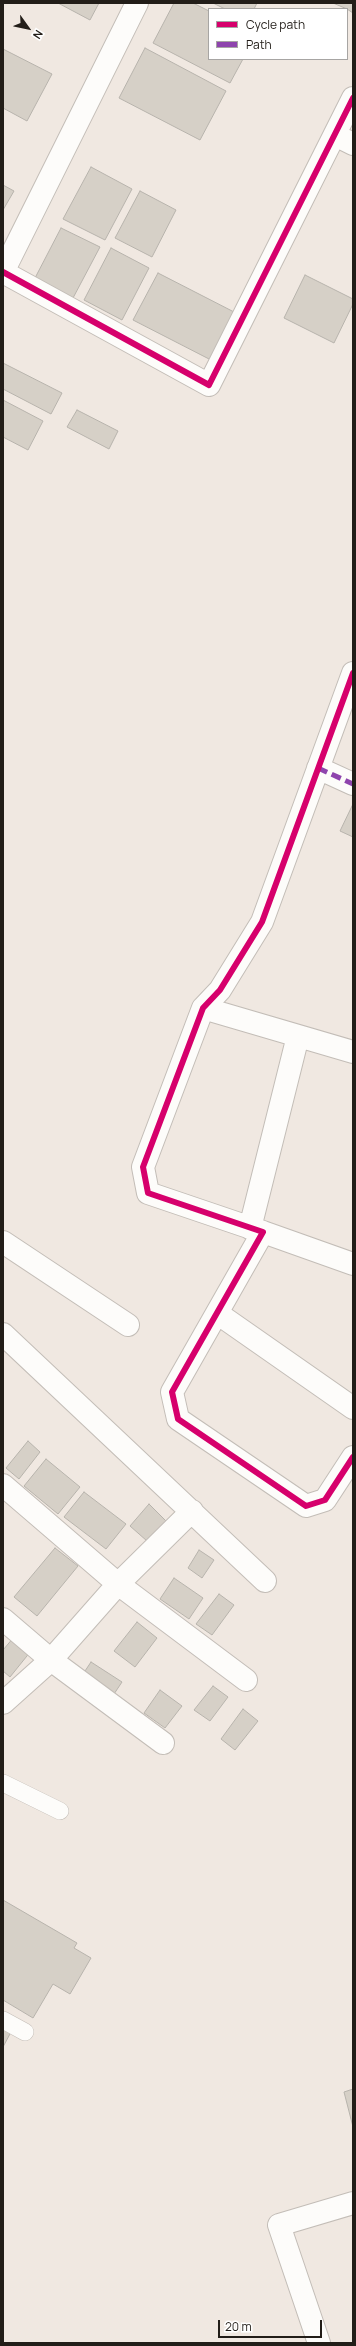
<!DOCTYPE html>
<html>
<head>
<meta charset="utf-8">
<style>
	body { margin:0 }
	#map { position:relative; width:356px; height:2346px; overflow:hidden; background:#f0e8e1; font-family:Manrope,sans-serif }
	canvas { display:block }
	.frame { position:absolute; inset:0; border:4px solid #221d18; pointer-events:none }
	.legend { position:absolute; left:208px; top:8px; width:140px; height:52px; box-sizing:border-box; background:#fff; border:1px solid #a7a5a3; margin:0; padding:5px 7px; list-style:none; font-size:12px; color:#221d18 }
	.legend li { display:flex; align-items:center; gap:8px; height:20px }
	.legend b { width:20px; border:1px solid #a7a5a3 }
	.north { position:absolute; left:8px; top:8px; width:40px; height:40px; -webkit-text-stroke:3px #fff; paint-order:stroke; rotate:123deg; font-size:11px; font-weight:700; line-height:16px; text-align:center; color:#221d18 }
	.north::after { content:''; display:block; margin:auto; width:14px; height:18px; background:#221d18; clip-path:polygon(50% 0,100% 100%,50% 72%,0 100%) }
	.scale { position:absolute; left:218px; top:2320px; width:104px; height:18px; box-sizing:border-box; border:2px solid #221d18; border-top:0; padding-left:5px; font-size:12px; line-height:14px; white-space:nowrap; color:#221d18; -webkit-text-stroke:3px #fff; paint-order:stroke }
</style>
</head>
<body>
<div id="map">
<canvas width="356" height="2346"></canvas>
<div class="frame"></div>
<ul class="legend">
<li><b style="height:5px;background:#d6006c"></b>Cycle path</li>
<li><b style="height:5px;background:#8e44ad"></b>Path</li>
</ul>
<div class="north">N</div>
<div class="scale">20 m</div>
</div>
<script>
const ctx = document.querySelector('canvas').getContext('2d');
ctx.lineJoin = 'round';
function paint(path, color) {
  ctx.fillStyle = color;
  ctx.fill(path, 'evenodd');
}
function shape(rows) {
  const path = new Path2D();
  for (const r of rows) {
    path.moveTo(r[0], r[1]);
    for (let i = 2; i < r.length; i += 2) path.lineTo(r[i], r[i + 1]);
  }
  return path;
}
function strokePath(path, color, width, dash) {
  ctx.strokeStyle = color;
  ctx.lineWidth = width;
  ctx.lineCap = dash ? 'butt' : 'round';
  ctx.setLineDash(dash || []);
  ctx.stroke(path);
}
const building = shape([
	[58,3,99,3,90,20,58,3],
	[174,3,193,3,209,11,209,59,243,59,230,83,153,43,174,3],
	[213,3,257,3,254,9,225,9,213,3],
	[333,3,353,3,353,13,347,9,333,3],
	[145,48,226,91,200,140,119,98,145,48],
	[3,49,52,74,27,121,3,108,3,49],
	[91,167,132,189,105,240,63,219,91,167],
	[3,185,14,191,3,210,3,185],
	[140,191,176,210,152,257,115,238,140,191],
	[61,228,100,247,73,298,35,278,61,228],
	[111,248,149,268,122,320,84,300,111,248],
	[158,273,236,313,211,360,133,320,158,273],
	[305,275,353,299,353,304,334,343,284,318,305,275],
	[3,363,62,393,51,414,3,389,3,363],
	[3,400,43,421,28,450,3,437,3,400],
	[77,410,118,431,109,449,67,427,77,410],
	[353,804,353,837,340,831,353,804],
	[28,1441,40,1452,19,1479,6,1468,28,1441],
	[46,1459,80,1487,58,1514,24,1486,46,1459],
	[84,1492,126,1524,106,1549,64,1517,84,1492],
	[149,1504,166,1521,147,1541,130,1526,149,1504],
	[55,1548,78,1566,37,1616,14,1597,55,1548],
	[199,1550,214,1560,202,1578,188,1568,199,1550],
	[174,1578,203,1598,189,1619,160,1599,174,1578],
	[219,1594,234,1605,212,1635,196,1624,219,1594],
	[137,1622,157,1638,135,1667,114,1651,137,1622],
	[14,1637,31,1651,10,1677,3,1671,3,1650,14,1637],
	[91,1662,122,1682,112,1697,81,1677,91,1662],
	[213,1686,228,1697,210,1721,194,1710,213,1686],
	[160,1690,182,1706,165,1728,144,1713,160,1690],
	[243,1709,258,1721,235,1750,221,1739,243,1709],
	[3,1900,77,1943,74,1948,91,1958,70,1994,53,1984,33,2018,3,2000,3,1900],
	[3,2028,11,2032,3,2047,3,2028],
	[353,2089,353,2127,344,2092,353,2089]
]);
paint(building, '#d6d0c7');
strokePath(building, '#b7b3ac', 1);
const lane = shape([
	[3,1783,60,1811],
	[3,2020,25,2032]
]);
const street = shape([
	[335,135,353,144],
	[3,272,209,385,353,98],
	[3,272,137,3],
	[353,673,262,922,220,990,203,1008,143,1167,148,1193,263,1232,172,1392,178,1419,306,1506,325,1500,353,1457],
	[318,768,353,784],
	[203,1008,353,1052],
	[250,1228,298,1036],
	[263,1232,353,1264],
	[3,1242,128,1325],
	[217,1313,353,1408],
	[3,1334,265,1581],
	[3,1485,118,1584,246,1680],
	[3,1619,51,1660,163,1743],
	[3,1703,51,1660,118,1584,192,1511],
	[319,2343,279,2225,353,2203]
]);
strokePath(lane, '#c3bdb7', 18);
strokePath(street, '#c3bdb7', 24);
strokePath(lane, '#fdfcfa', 17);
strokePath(street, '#fdfcfa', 22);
strokePath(shape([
	[318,768,353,784]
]), '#8e44ad', 5, [10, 5]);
strokePath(shape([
	[3,272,209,385,353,98],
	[353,673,262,922,220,990,203,1008,143,1167,148,1193,263,1232,172,1392,178,1419,306,1506,325,1500,353,1457]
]), '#d6006c', 6);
</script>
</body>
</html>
